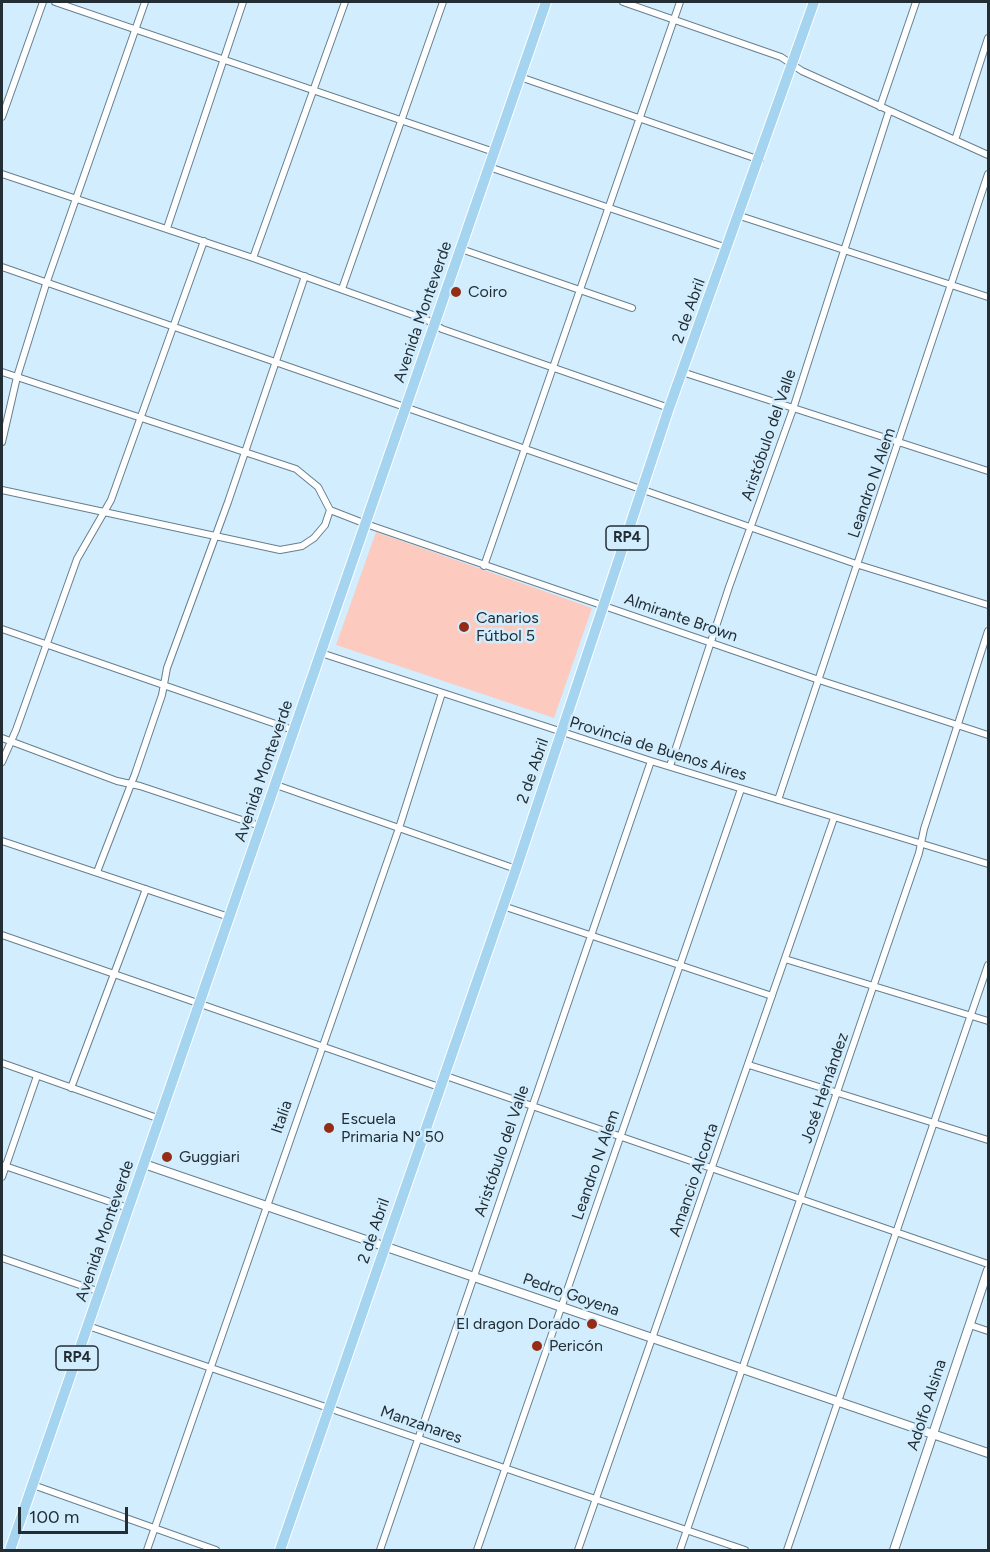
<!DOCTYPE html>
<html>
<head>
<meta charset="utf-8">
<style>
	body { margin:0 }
	#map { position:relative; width:990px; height:1552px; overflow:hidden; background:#d1edfe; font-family:Figtree,sans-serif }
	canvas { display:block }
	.frame { position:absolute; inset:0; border:3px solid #232e34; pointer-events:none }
	.scale { position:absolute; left:18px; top:1507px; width:110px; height:27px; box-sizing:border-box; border:3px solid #232e34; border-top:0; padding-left:8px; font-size:18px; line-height:21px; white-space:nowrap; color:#232e34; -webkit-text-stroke:4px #d1edfe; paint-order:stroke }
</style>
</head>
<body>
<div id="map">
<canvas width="990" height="1552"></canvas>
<div class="frame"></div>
<div class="scale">100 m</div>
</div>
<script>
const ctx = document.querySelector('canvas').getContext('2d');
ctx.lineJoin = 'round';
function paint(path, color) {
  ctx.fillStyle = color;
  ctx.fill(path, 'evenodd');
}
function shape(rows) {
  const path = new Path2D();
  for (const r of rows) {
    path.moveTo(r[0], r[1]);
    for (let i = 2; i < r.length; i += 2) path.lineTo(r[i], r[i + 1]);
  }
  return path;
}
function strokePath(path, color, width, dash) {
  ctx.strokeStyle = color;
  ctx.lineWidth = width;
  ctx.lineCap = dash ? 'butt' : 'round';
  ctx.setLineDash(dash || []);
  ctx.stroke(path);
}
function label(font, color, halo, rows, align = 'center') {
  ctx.font = font + ' Figtree,sans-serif';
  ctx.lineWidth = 5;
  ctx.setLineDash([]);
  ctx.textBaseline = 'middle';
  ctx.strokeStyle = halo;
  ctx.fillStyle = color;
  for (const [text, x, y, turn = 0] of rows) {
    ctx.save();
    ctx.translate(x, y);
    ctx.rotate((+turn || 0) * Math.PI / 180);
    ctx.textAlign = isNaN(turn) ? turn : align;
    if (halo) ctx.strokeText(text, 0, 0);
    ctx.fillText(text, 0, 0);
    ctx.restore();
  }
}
paint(shape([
	[376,532,592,608,554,718,336,645]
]), '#fdcabf');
const minor = shape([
	[55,2,494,152],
	[623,2,781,57,802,71,988,155],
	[520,77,760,160],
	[880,107,916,2],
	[2,117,43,2],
	[955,140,988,38],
	[489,167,727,248],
	[2,174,253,258,427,320,442,329,669,408],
	[740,216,988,297],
	[167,228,243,2],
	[461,249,632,308],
	[253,258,345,2],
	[2,267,859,565,988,605],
	[342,289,443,2],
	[2,372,296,469,318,487,330,510,366,524,819,680,988,735],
	[682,372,988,471],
	[2,442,17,377,46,284,145,2],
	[2,490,280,550,302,546,314,538,325,525,330,510],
	[484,566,680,2],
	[2,629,293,730],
	[321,653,651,761,988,864],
	[2,738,117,781,140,786,260,826],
	[2,762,16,730,77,559,111,500,204,241],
	[670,766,729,587,793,409,889,111],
	[276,785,516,869],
	[778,800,988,174],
	[2,841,229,917],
	[97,872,135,774,162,695,167,668,228,502,305,276],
	[503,906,772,996],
	[2,935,439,1087],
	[785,959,988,1021],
	[2,1063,160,1119],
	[749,1065,988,1140],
	[443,1075,988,1264],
	[71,1088,146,889],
	[2,1165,128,1208],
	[2,1177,37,1076],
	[2,1258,100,1292],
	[970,1325,988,1331],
	[88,1326,745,1550],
	[33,1485,216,1550],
	[147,1550,399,828,442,693],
	[380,1550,651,761],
	[477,1550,741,789],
	[578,1550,834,818],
	[680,1550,919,853,924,829,988,631],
	[787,1550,988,965]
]);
const tertiary = shape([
	[144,1164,988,1453],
	[894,1550,988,1270]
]);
const primary = shape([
	[10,1550,546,2],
	[280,1550,516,869,669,408,814,2]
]);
strokePath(minor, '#667f8e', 8);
strokePath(tertiary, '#667f8e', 10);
strokePath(primary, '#fff', 12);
strokePath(minor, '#fff', 6);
strokePath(tertiary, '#fff', 8);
strokePath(primary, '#a4d4ef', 10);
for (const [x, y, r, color] of [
	[456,292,6,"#952d16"],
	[464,627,6,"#952d16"],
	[329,1128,6,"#952d16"],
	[167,1157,6,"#952d16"],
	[592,1324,6,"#952d16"],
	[537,1346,6,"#952d16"]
]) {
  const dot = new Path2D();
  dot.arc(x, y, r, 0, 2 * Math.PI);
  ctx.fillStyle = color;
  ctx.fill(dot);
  strokePath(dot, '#d1edfe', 2);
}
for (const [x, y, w] of [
	[627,538,42],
	[77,1358,42]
]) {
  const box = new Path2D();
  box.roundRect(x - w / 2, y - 12, w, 24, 4.5);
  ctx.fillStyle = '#d1edfe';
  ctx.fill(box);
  strokePath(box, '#232e34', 1.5);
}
label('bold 15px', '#232e34', null, [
	["RP4",627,538],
	["RP4",77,1358]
]);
label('16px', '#232e34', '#d1edfe', [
	["Coiro",468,292],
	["Canarios",476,618],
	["Fútbol 5",476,636],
	["Escuela",341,1119],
	["Primaria Nº 50",341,1137],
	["Guggiari",179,1157],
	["El dragon Dorado",580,1324,"right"],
	["Pericón",549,1346]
], 'left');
label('16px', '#232e34', '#d1edfe', [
	["2 de Abril",689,311,-70],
	["Avenida Monteverde",423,312,-71],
	["Aristóbulo del Valle",769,435,-71],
	["Leandro N Alem",872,483,-71],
	["Almirante Brown",681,618,19],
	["Provincia de Buenos Aires",658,749,17],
	["Avenida Monteverde",264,771,-71],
	["2 de Abril",533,771,-71],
	["José Hernández",825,1088,-71],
	["Italia",282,1117,-71],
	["Aristóbulo del Valle",502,1151,-71],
	["Leandro N Alem",596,1165,-71],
	["Amancio Alcorta",694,1180,-71],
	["Avenida Monteverde",105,1231,-71],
	["2 de Abril",374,1231,-71],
	["Pedro Goyena",571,1295,19],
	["Adolfo Alsina",927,1405,-72],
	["Manzanares",421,1425,19]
]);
</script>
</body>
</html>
